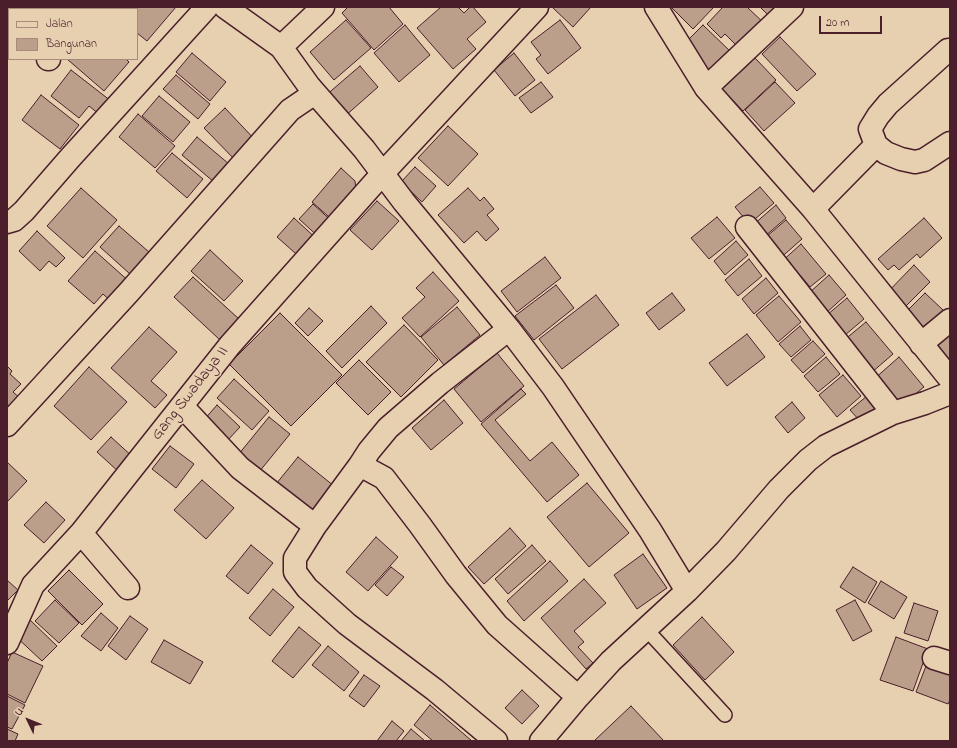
<!DOCTYPE html>
<html>
<head>
<meta charset="utf-8">
<style>
	body { margin:0 }
	#map { position:relative; width:957px; height:748px; overflow:hidden; background:#e7d0b0; font-family:"Indie Flower",sans-serif }
	canvas { display:block }
	.frame { position:absolute; inset:0; border:8px solid #4a1f2b; pointer-events:none }
	.legend { position:absolute; left:8px; top:8px; width:130px; height:52px; box-sizing:border-box; background:#e7d0b0; border:1px solid #a8897b; margin:0; padding:5px 7px; list-style:none; font-size:12px; color:#4a1f2b }
	.legend li { display:flex; align-items:center; gap:8px; height:20px }
	.legend b { width:20px; border:1px solid #a8897b }
	.north { position:absolute; left:8px; top:700px; width:40px; height:40px; -webkit-text-stroke:3px #e7d0b0; paint-order:stroke; rotate:313deg; font-size:11px; font-weight:700; line-height:16px; text-align:center; color:#4a1f2b }
	.north::after { content:''; display:block; margin:auto; width:14px; height:18px; background:#4a1f2b; clip-path:polygon(50% 0,100% 100%,50% 72%,0 100%) }
	.scale { position:absolute; left:819px; top:16px; width:63px; height:18px; box-sizing:border-box; border:2px solid #4a1f2b; border-top:0; padding-left:5px; font-size:12px; line-height:14px; white-space:nowrap; color:#4a1f2b; -webkit-text-stroke:3px #e7d0b0; paint-order:stroke }
</style>
</head>
<body>
<div id="map">
<canvas width="957" height="748"></canvas>
<div class="frame"></div>
<ul class="legend">
<li><b style="height:5px;background:#e7d0b0"></b>Jalan</li>
<li><b style="height:11px;background:#bb9f8b"></b>Bangunan</li>
</ul>
<div class="north">U</div>
<div class="scale">20 m</div>
</div>
<script>
const ctx = document.querySelector('canvas').getContext('2d');
ctx.lineJoin = 'round';
function paint(path, color) {
  ctx.fillStyle = color;
  ctx.fill(path, 'evenodd');
}
function shape(rows) {
  const path = new Path2D();
  for (const r of rows) {
    path.moveTo(r[0], r[1]);
    for (let i = 2; i < r.length; i += 2) path.lineTo(r[i], r[i + 1]);
  }
  return path;
}
function strokePath(path, color, width, dash) {
  ctx.strokeStyle = color;
  ctx.lineWidth = width;
  ctx.lineCap = dash ? 'butt' : 'round';
  ctx.setLineDash(dash || []);
  ctx.stroke(path);
}
function label(font, color, halo, rows, align = 'center') {
  ctx.font = font + ' "Indie Flower",sans-serif';
  ctx.lineWidth = 3.5;
  ctx.setLineDash([]);
  ctx.textBaseline = 'middle';
  ctx.strokeStyle = halo;
  ctx.fillStyle = color;
  for (const [text, x, y, turn = 0] of rows) {
    ctx.save();
    ctx.translate(x, y);
    ctx.rotate((+turn || 0) * Math.PI / 180);
    ctx.textAlign = isNaN(turn) ? turn : align;
    if (halo) ctx.strokeText(text, 0, 0);
    ctx.fillText(text, 0, 0);
    ctx.restore();
  }
}
const building = shape([
	[107,7,176,7,147,41,137,33,137,9,109,9,107,7],
	[348,7,389,7,403,24,374,50,342,13,348,7],
	[441,7,458,7,464,13,470,7,473,7,486,22,467,39,476,49,453,69,417,28,441,7],
	[552,7,591,7,573,27,552,7],
	[671,7,712,7,713,8,693,29,671,7],
	[723,7,747,7,767,26,743,52,725,34,721,38,707,24,723,7],
	[760,7,790,7,775,22,760,7],
	[346,20,371,48,334,80,310,52,346,20],
	[560,20,581,48,548,74,536,59,541,55,531,42,560,20],
	[405,25,430,55,399,82,374,53,405,25],
	[703,25,732,53,711,74,682,46,703,25],
	[780,37,816,74,797,91,762,54,780,37],
	[192,53,226,82,210,101,176,72,192,53],
	[514,53,535,80,515,96,494,70,514,53],
	[755,58,776,80,743,111,722,89,755,58],
	[67,59,126,59,129,62,104,91,67,59],
	[360,66,378,87,344,117,325,96,360,66],
	[71,70,111,101,100,115,89,106,79,118,51,96,71,70],
	[176,75,210,104,198,119,163,89,176,75],
	[541,82,553,97,531,113,519,98,541,82],
	[775,82,795,103,764,131,745,110,775,82],
	[41,95,79,125,60,149,22,120,41,95],
	[159,96,190,122,173,142,142,116,159,96],
	[225,108,258,143,238,163,204,128,225,108],
	[138,114,175,146,155,168,119,137,138,114],
	[448,126,478,154,448,186,418,158,448,126],
	[197,137,229,164,214,182,182,155,197,137],
	[172,153,203,179,187,198,156,171,172,153],
	[415,167,436,186,422,202,401,182,415,167],
	[341,168,355,181,357,200,336,223,312,202,341,168],
	[760,187,774,203,749,224,735,207,760,187],
	[81,188,117,220,83,258,47,226,81,188],
	[468,188,480,201,484,197,494,209,487,215,499,229,486,241,477,231,464,243,438,215,468,188],
	[377,201,399,221,372,250,350,230,377,201],
	[313,204,335,224,322,240,299,219,313,204],
	[776,205,786,218,764,237,753,225,776,205],
	[717,217,735,238,709,259,691,238,717,217],
	[294,218,320,242,303,260,277,237,294,218],
	[924,218,942,238,920,258,917,254,899,270,894,265,888,270,878,259,924,218],
	[786,220,802,239,777,261,760,242,786,220],
	[119,226,149,252,130,274,100,247,119,226],
	[37,231,65,258,56,267,49,261,40,271,19,251,37,231],
	[736,241,748,255,725,275,714,261,736,241],
	[801,244,826,274,810,287,800,275,794,280,780,263,801,244],
	[210,250,243,281,224,301,191,271,210,250],
	[95,251,132,284,114,304,103,294,94,304,68,281,95,251],
	[545,257,561,278,517,312,501,291,545,257],
	[749,259,762,276,738,296,725,280,749,259],
	[914,265,930,282,899,313,883,297,914,265],
	[433,272,459,301,420,337,402,318,425,297,416,288,433,272],
	[829,275,846,295,826,313,809,293,829,275],
	[193,277,239,319,220,340,174,297,193,277],
	[766,278,778,293,754,314,742,299,766,278],
	[556,285,574,308,534,340,515,316,556,285],
	[672,293,685,310,659,330,646,313,672,293],
	[925,293,943,310,917,336,899,319,925,293],
	[596,295,619,325,562,369,539,339,596,295],
	[779,296,801,322,778,342,756,315,779,296],
	[847,298,864,319,845,335,827,315,847,298],
	[371,306,387,323,342,368,326,351,371,306],
	[457,307,480,335,444,365,421,337,457,307],
	[309,308,323,321,308,336,295,323,309,308],
	[280,313,342,375,291,426,229,364,280,313],
	[866,322,893,354,871,373,843,341,866,322],
	[404,325,438,360,401,397,366,362,404,325],
	[800,326,811,340,791,357,779,344,800,326],
	[149,327,177,352,151,381,167,395,155,408,111,368,149,327],
	[950,329,950,364,933,347,950,329],
	[747,334,765,357,727,386,709,363,747,334],
	[813,341,825,354,803,373,791,360,813,341],
	[497,353,524,386,481,422,454,389,497,353],
	[826,357,840,374,818,392,804,376,826,357],
	[899,357,924,387,897,409,873,380,899,357],
	[359,360,391,392,368,415,336,383,359,360],
	[7,366,12,371,10,374,21,384,13,392,20,398,11,408,7,404,7,366],
	[89,367,127,402,91,440,54,406,89,367],
	[843,375,861,396,837,417,819,395,843,375],
	[234,379,269,411,252,430,217,398,234,379],
	[521,389,526,394,495,420,530,461,552,442,579,475,547,502,481,424,521,389],
	[867,396,877,407,860,421,850,410,867,396],
	[444,400,463,423,431,450,412,428,444,400],
	[792,402,805,418,788,433,775,417,792,402],
	[217,405,240,427,226,442,203,421,217,405],
	[269,417,290,434,259,472,238,455,269,417],
	[111,437,134,458,120,473,97,452,111,437],
	[170,446,194,464,176,488,152,469,170,446],
	[298,457,334,486,307,518,272,489,298,457],
	[7,462,27,481,7,502,7,462],
	[202,480,234,508,206,539,174,510,202,480],
	[587,483,629,533,589,567,547,517,587,483],
	[46,502,65,520,44,543,24,525,46,502],
	[510,528,526,546,484,584,468,567,510,528],
	[376,537,398,557,368,591,346,572,376,537],
	[251,545,273,563,248,594,226,576,251,545],
	[532,545,546,561,508,594,495,579,532,545],
	[643,554,667,588,637,609,614,575,643,554],
	[550,561,568,581,524,621,507,601,550,561],
	[391,567,404,577,387,596,375,585,391,567],
	[853,567,877,582,865,603,840,587,853,567],
	[69,570,103,604,82,625,48,591,69,570],
	[584,579,606,603,574,631,584,642,578,647,593,663,586,669,541,618,584,579],
	[7,580,18,590,7,601,7,580],
	[881,581,907,597,894,619,868,603,881,581],
	[273,589,294,607,270,636,249,618,273,589],
	[55,600,79,623,59,643,35,621,55,600],
	[855,600,872,631,853,641,836,610,855,600],
	[914,603,938,611,928,641,904,633,914,603],
	[101,613,118,628,101,651,81,636,101,613],
	[130,616,148,629,126,660,108,646,130,616],
	[702,617,734,652,705,680,673,645,702,617],
	[28,618,57,646,42,661,13,634,28,618],
	[299,627,321,645,293,678,272,661,299,627],
	[896,637,928,649,913,691,880,680,896,637],
	[164,640,203,662,190,684,151,662,164,640],
	[328,646,359,672,344,691,312,665,328,646],
	[12,652,43,666,25,703,7,694,7,663,12,652],
	[926,666,950,674,950,700,948,704,916,692,926,666],
	[364,675,380,686,364,707,349,696,364,675],
	[522,690,539,706,522,724,505,708,522,690],
	[7,696,25,705,12,729,7,727,7,696],
	[430,705,472,741,433,741,414,725,430,705],
	[631,706,664,741,594,741,631,706],
	[392,721,404,731,396,741,377,741,392,721],
	[7,729,18,734,15,741,7,741,7,729],
	[411,729,425,741,401,741,411,729]
]);
paint(building, '#bb9f8b');
strokePath(building, '#4a1f2b', 1);
const lane = shape([
	[646,629,725,715]
]);
const street = shape([
	[225,7,281,47,309,86,364,149,404,202,509,329,553,387,650,530,687,591],
	[656,7,706,88,813,209,950,379],
	[89,9,90,7],
	[281,47,323,7],
	[950,50,948,50,888,104,878,116,870,129,876,145,886,153,901,159,915,162,924,160,950,143],
	[48,59,49,59],
	[706,88,792,7],
	[813,209,876,145],
	[7,222,14,220,24,211,70,158,207,7],
	[747,227,893,413],
	[509,329,440,383,388,428,369,451,360,465,384,478,420,525,456,575,497,625,578,697],
	[921,344,950,320],
	[182,406,240,468,315,526],
	[7,425,129,292,290,110,315,93],
	[360,465,315,526,295,558,295,572,307,588,347,624,435,690,496,741],
	[81,533,128,588],
	[7,643,33,585,81,533,230,345,383,173,537,7],
	[934,658,950,663],
	[541,741,578,697,611,661,687,591,726,551,779,489,808,460,826,446,893,413,925,403,950,393]
]);
strokePath(lane, '#4a1f2b', 16);
strokePath(street, '#4a1f2b', 25);
strokePath(lane, '#e7d0b0', 13);
strokePath(street, '#e7d0b0', 22);
label('16px', '#4a1f2b', '#e7d0b0', [
	["Gang Swadaya II",191,394,-52]
]);
</script>
</body>
</html>
